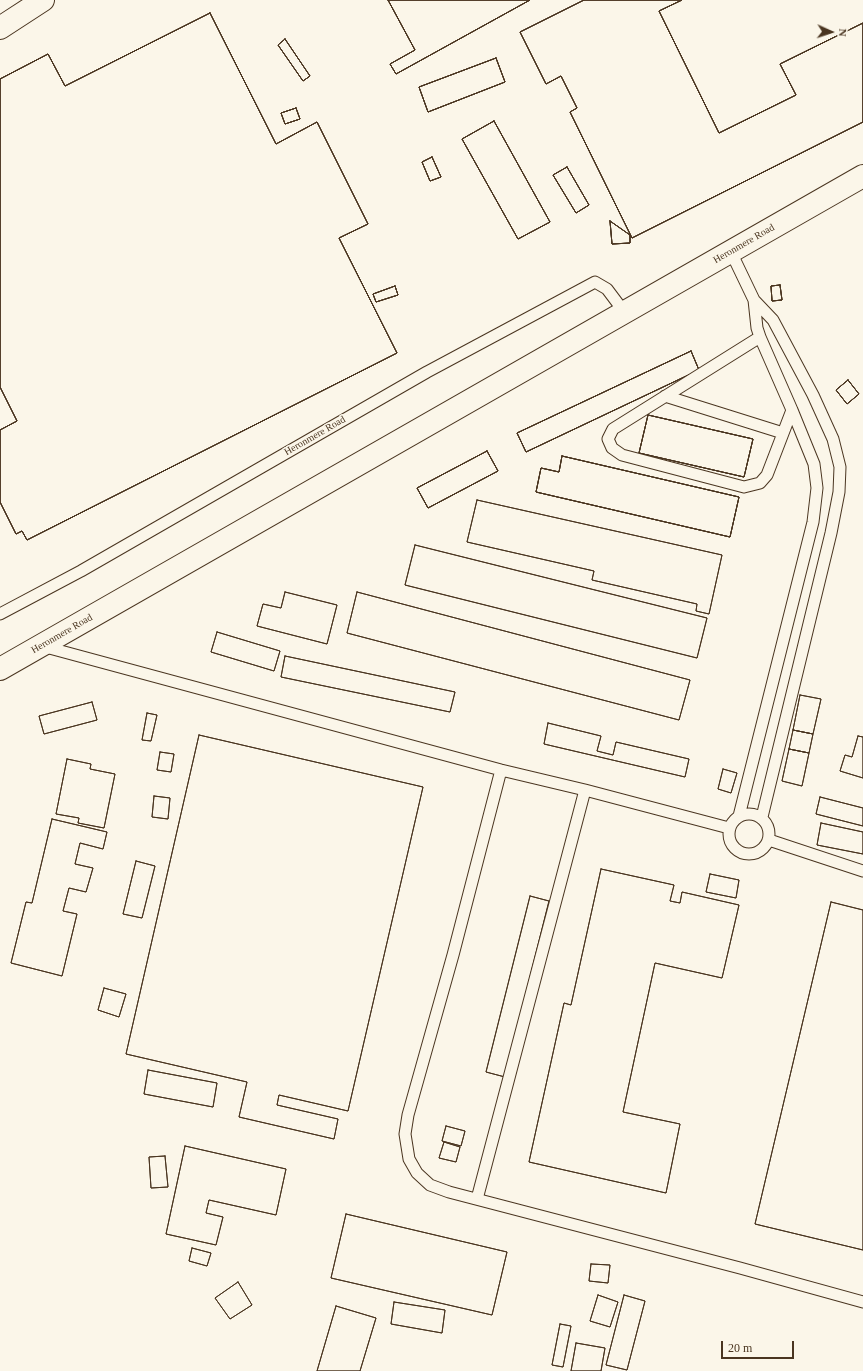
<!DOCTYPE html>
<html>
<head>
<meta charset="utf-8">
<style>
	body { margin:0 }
	#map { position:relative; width:863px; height:1371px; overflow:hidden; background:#fbf6e9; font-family:Georgia,serif }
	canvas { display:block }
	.north { position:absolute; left:811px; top:12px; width:40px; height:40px; -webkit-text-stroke:3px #fbf6e9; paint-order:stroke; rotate:93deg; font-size:11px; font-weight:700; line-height:16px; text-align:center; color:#4a3520 }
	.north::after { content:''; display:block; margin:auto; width:14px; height:18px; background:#4a3520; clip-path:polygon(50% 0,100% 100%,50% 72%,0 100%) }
	.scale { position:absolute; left:721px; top:1341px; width:73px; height:18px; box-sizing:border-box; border:2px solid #4a3520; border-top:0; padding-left:5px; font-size:12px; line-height:14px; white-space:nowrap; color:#4a3520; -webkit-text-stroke:3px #fbf6e9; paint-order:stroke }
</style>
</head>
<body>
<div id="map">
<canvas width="863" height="1371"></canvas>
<div class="north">N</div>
<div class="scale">20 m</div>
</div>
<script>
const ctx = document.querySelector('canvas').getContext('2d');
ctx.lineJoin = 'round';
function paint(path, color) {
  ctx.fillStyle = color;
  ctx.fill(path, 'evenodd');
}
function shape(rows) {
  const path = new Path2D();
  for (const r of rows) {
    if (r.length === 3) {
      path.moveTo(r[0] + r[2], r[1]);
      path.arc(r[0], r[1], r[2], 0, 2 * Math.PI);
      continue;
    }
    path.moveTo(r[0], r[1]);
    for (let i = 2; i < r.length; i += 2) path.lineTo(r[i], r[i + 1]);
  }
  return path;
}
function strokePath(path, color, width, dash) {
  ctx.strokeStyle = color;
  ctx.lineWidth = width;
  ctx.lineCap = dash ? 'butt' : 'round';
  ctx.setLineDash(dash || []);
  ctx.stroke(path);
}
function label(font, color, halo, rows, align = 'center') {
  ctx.font = font + ' Georgia,serif';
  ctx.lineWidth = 3;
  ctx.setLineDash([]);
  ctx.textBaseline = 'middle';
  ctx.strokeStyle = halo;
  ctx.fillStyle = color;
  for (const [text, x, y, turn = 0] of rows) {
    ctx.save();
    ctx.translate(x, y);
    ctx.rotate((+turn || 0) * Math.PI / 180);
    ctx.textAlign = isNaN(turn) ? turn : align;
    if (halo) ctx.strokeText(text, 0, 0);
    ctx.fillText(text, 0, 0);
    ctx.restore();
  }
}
const building = shape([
	[388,0,530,0,396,74,390,64,415,50,388,0],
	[388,0,530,0,396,74,390,64,415,50,388,0],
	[388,0,530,0,396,74,390,64,415,50,388,0],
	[388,0,530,0,396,74,390,64,415,50,388,0],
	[584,0,682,0,659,11,719,133,796,95,780,64,863,23,863,122,632,238,570,112,577,108,561,76,546,84,520,32,584,0],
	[584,0,682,0,659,11,719,133,796,95,780,64,863,23,863,122,632,238,570,112,577,108,561,76,546,84,520,32,584,0],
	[584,0,682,0,659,11,719,133,796,95,780,64,863,23,863,122,632,238,570,112,577,108,561,76,546,84,520,32,584,0],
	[584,0,682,0,659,11,719,133,796,95,780,64,863,23,863,122,632,238,570,112,577,108,561,76,546,84,520,32,584,0],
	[210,13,276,144,317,122,368,224,339,238,397,353,27,540,22,531,16,534,0,502,0,430,17,421,0,387,0,79,48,54,65,86,210,13],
	[210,13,276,144,317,122,368,224,339,238,397,353,27,540,22,531,16,534,0,502,0,430,17,421,0,387,0,79,48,54,65,86,210,13],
	[210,13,276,144,317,122,368,224,339,238,397,353,27,540,22,531,16,534,0,502,0,430,17,421,0,387,0,79,48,54,65,86,210,13],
	[210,13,276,144,317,122,368,224,339,238,397,353,27,540,22,531,16,534,0,502,0,430,17,421,0,387,0,79,48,54,65,86,210,13],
	[285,39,310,76,303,81,278,45,285,39],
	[285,39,310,76,303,81,278,45,285,39],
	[285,39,310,76,303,81,278,45,285,39],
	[285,39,310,76,303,81,278,45,285,39],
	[496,58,505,82,428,112,419,87,496,58],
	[496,58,505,82,428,112,419,87,496,58],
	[496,58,505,82,428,112,419,87,496,58],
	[496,58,505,82,428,112,419,87,496,58],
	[296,108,300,119,285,124,281,113,296,108],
	[296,108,300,119,285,124,281,113,296,108],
	[296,108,300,119,285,124,281,113,296,108],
	[296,108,300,119,285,124,281,113,296,108],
	[494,121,550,222,518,239,462,139,494,121],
	[494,121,550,222,518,239,462,139,494,121],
	[494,121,550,222,518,239,462,139,494,121],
	[494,121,550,222,518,239,462,139,494,121],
	[432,157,441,177,430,181,422,162,432,157],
	[432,157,441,177,430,181,422,162,432,157],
	[432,157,441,177,430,181,422,162,432,157],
	[432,157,441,177,430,181,422,162,432,157],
	[567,167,589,205,576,213,553,175,567,167],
	[567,167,589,205,576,213,553,175,567,167],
	[567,167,589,205,576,213,553,175,567,167],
	[567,167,589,205,576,213,553,175,567,167],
	[610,221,630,235,630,243,612,244,610,221],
	[610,221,630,235,630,243,612,244,610,221],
	[610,221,630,235,630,243,612,244,610,221],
	[610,221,630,235,630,243,612,244,610,221],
	[780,285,782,300,772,301,771,286,780,285],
	[780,285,782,300,772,301,771,286,780,285],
	[780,285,782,300,772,301,771,286,780,285],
	[780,285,782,300,772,301,771,286,780,285],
	[395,286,398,295,376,302,373,294,395,286],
	[395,286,398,295,376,302,373,294,395,286],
	[395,286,398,295,376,302,373,294,395,286],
	[395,286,398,295,376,302,373,294,395,286],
	[691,351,699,370,526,452,517,433,691,351],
	[691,351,699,370,526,452,517,433,691,351],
	[691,351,699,370,526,452,517,433,691,351],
	[691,351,699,370,526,452,517,433,691,351],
	[848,380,859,394,847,404,836,390,848,380],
	[848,380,859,394,847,404,836,390,848,380],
	[848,380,859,394,847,404,836,390,848,380],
	[848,380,859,394,847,404,836,390,848,380],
	[648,415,753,439,744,477,639,453,648,415],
	[648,415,753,439,744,477,639,453,648,415],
	[648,415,753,439,744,477,639,453,648,415],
	[648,415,753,439,744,477,639,453,648,415],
	[487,451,498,471,428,508,417,488,487,451],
	[487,451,498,471,428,508,417,488,487,451],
	[487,451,498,471,428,508,417,488,487,451],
	[487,451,498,471,428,508,417,488,487,451],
	[562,456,739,497,730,537,536,492,541,468,559,472,562,456],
	[562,456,739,497,730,537,536,492,541,468,559,472,562,456],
	[562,456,739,497,730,537,536,492,541,468,559,472,562,456],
	[562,456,739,497,730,537,536,492,541,468,559,472,562,456],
	[477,500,722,555,709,614,696,611,697,604,592,580,594,571,467,542,477,500],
	[477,500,722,555,709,614,696,611,697,604,592,580,594,571,467,542,477,500],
	[415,545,707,618,697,658,405,585,415,545],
	[415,545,707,618,697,658,405,585,415,545],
	[285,592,337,605,327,644,257,626,263,604,281,608,285,592],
	[285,592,337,605,327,644,257,626,263,604,281,608,285,592],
	[357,592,690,680,679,720,347,633,357,592],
	[357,592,690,680,679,720,347,633,357,592],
	[217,632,280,651,274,671,211,652,217,632],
	[217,632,280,651,274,671,211,652,217,632],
	[285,656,455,692,450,712,281,677,285,656],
	[285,656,455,692,450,712,281,677,285,656],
	[800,695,821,699,813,734,793,730,800,695],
	[800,695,821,699,813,734,793,730,800,695],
	[92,702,97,720,44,734,39,716,92,702],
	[92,702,97,720,44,734,39,716,92,702],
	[147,713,157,715,151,741,142,740,147,713],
	[147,713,157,715,151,741,142,740,147,713],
	[548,723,601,736,597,751,613,755,616,742,689,759,685,777,544,744,548,723],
	[548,723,601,736,597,751,613,755,616,742,689,759,685,777,544,744,548,723],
	[793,730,813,734,809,753,789,749,793,730],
	[793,730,813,734,809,753,789,749,793,730],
	[199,735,423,787,348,1111,279,1095,277,1105,338,1119,334,1139,239,1117,247,1082,126,1054,199,735],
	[199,735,423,787,348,1111,279,1095,277,1105,338,1119,334,1139,239,1117,247,1082,126,1054,199,735],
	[858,736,863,737,863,778,840,771,845,755,852,757,858,736],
	[858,736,863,737,863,778,840,771,845,755,852,757,858,736],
	[789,749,809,753,802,786,782,781,789,749],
	[789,749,809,753,802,786,782,781,789,749],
	[160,752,174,754,171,772,157,770,160,752],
	[160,752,174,754,171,772,157,770,160,752],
	[67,759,91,764,90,769,115,774,104,828,78,823,79,818,56,814,67,759],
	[67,759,91,764,90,769,115,774,104,828,78,823,79,818,56,814,67,759],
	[723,769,737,773,731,793,718,789,723,769],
	[723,769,737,773,731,793,718,789,723,769],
	[154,796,170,798,168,819,152,817,154,796],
	[154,796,170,798,168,819,152,817,154,796],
	[820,797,863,808,863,826,816,814,820,797],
	[820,797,863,808,863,826,816,814,820,797],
	[52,819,107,832,103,849,80,843,75,864,93,868,86,892,69,888,63,911,77,914,62,976,11,963,26,902,32,903,52,819],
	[52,819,107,832,103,849,80,843,75,864,93,868,86,892,69,888,63,911,77,914,62,976,11,963,26,902,32,903,52,819],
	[821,823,863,832,863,854,817,845,821,823],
	[821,823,863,832,863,854,817,845,821,823],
	[136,861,155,866,142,918,123,914,136,861],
	[136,861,155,866,142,918,123,914,136,861],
	[601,869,674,885,670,901,680,903,682,892,739,905,722,978,655,963,623,1112,680,1124,666,1193,529,1162,564,1003,571,1005,601,869],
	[601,869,674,885,670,901,680,903,682,892,739,905,722,978,655,963,623,1112,680,1124,666,1193,529,1162,564,1003,571,1005,601,869],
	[710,874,739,880,736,898,706,892,710,874],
	[710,874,739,880,736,898,706,892,710,874],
	[530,896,549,901,505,1077,486,1072,530,896],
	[530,896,549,901,505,1077,486,1072,530,896],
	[831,902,863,910,863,1250,755,1224,831,902],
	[831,902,863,910,863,1250,755,1224,831,902],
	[104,988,126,994,119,1017,98,1010,104,988],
	[104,988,126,994,119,1017,98,1010,104,988],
	[148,1070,217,1083,213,1107,144,1094,148,1070],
	[148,1070,217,1083,213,1107,144,1094,148,1070],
	[446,1126,465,1131,461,1146,442,1141,446,1126],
	[446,1126,465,1131,461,1146,442,1141,446,1126],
	[444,1142,460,1147,456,1162,439,1158,444,1142],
	[444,1142,460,1147,456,1162,439,1158,444,1142],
	[185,1146,286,1169,276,1215,209,1200,206,1213,223,1217,216,1245,166,1234,185,1146],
	[185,1146,286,1169,276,1215,209,1200,206,1213,223,1217,216,1245,166,1234,185,1146],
	[165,1156,168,1187,151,1188,149,1157,165,1156],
	[165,1156,168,1187,151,1188,149,1157,165,1156],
	[346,1214,507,1252,492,1315,331,1278,346,1214],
	[346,1214,507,1252,492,1315,331,1278,346,1214],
	[192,1248,211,1253,207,1266,189,1261,192,1248],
	[192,1248,211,1253,207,1266,189,1261,192,1248],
	[591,1264,610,1265,608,1283,589,1281,591,1264],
	[591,1264,610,1265,608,1283,589,1281,591,1264],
	[238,1282,252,1305,230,1319,215,1298,238,1282],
	[238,1282,252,1305,230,1319,215,1298,238,1282],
	[598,1295,618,1302,610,1327,590,1321,598,1295],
	[598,1295,618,1302,610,1327,590,1321,598,1295],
	[624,1295,645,1301,627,1370,606,1365,624,1295],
	[624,1295,645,1301,627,1370,606,1365,624,1295],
	[394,1302,445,1310,442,1333,391,1324,394,1302],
	[394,1302,445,1310,442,1333,391,1324,394,1302],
	[336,1306,376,1318,360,1371,317,1371,336,1306],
	[336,1306,376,1318,360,1371,317,1371,336,1306],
	[560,1324,571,1326,563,1367,552,1365,560,1324],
	[560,1324,571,1326,563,1367,552,1365,560,1324],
	[576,1343,605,1348,601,1371,571,1371,576,1343],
	[576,1343,605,1348,601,1371,571,1371,576,1343]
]);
paint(building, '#ecdcbc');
strokePath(building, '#4a3520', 1);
const lane = shape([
	[731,252,754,300,773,320,813,395,833,439,840,467,839,492,831,533,762,817],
	[760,337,613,429,608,439,612,448,622,455,744,487,760,483,767,475,792,410],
	[665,396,783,433],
	[0,614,81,571,427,372,595,282,607,289,625,313],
	[42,646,501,770,585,790,729,828],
	[501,770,453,955,408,1115,405,1134,409,1159,417,1173,430,1185,449,1192,740,1268,863,1302],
	[749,834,20],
	[739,816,813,522,817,488,814,464,792,410,760,337,757,328,754,300],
	[769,840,863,871],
	[477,1199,585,790]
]);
const street = shape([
	[0,28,43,0]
]);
const secondary = shape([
	[0,669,863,176]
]);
strokePath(lane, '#4a3520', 13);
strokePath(street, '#4a3520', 24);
strokePath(secondary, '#4a3520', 24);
strokePath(lane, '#fbf6e9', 11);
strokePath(street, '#fbf6e9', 22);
strokePath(secondary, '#fbf6e9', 22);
label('10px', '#4a3520', '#fbf6e9', [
	["Heronmere Road",744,244,-30],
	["Heronmere Road",315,436,-30],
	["Heronmere Road",62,634,-30]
]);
</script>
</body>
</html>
